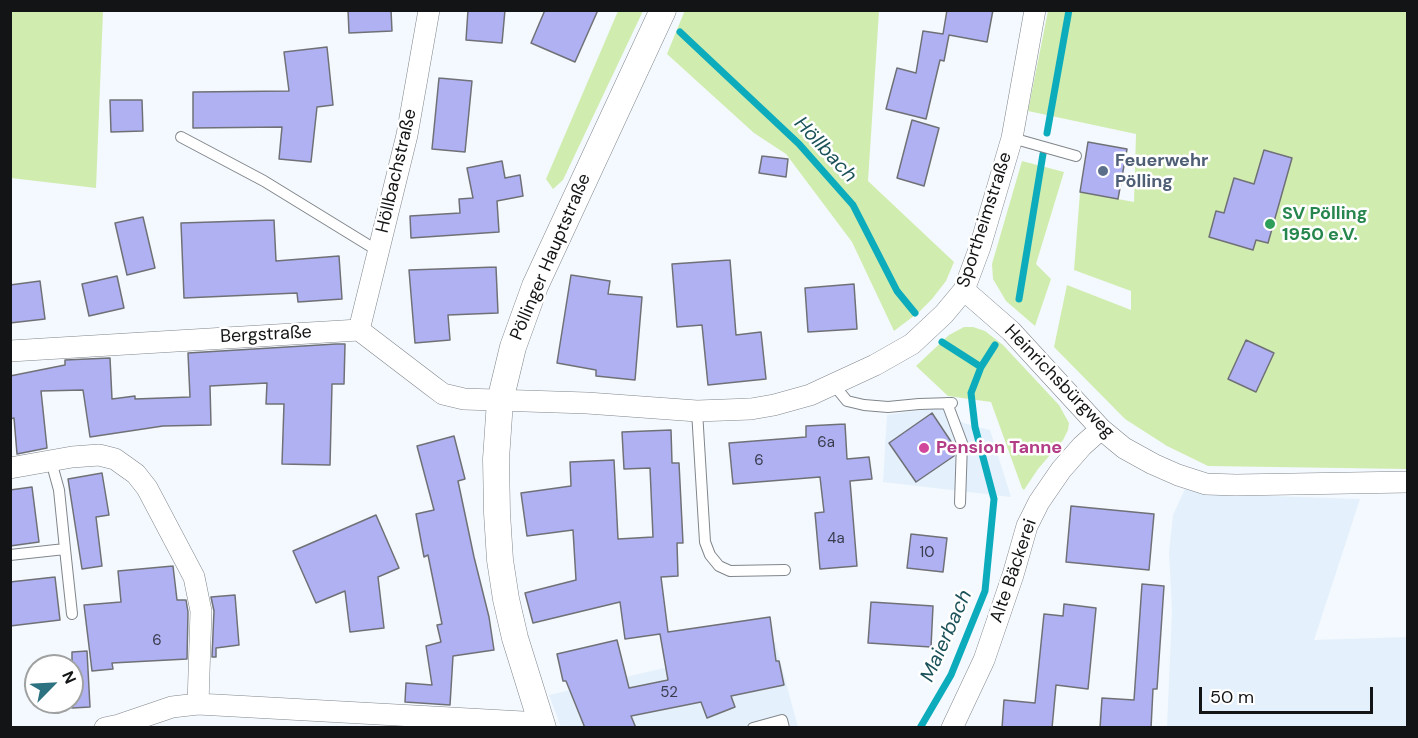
<!DOCTYPE html>
<html>
<head>
<meta charset="utf-8">
<style>
	body { margin:0 }
	#map { position:relative; width:1418px; height:738px; overflow:hidden; background:#f3f9fe; font-family:"DM Sans",sans-serif }
	canvas { display:block }
	.frame { position:absolute; inset:0; border:12px solid #121415; pointer-events:none }
	.north { position:absolute; left:24px; top:654px; width:60px; height:60px; box-sizing:border-box; background:#fff; border:2px solid #a0a1a1; border-radius:50%; rotate:66deg; font-size:16px; font-weight:700; line-height:24px; text-align:center; color:#121415 }
	.north::after { content:''; display:block; margin:auto; width:21px; height:27px; background:#2d7281; clip-path:polygon(50% 0,100% 100%,50% 72%,0 100%) }
	.scale { position:absolute; left:1199px; top:687px; width:174px; height:27px; box-sizing:border-box; border:3px solid #121415; border-top:0; padding-left:8px; font-size:18px; line-height:21px; white-space:nowrap; color:#121415; -webkit-text-stroke:4px #fff; paint-order:stroke }
</style>
</head>
<body>
<div id="map">
<canvas width="1418" height="738"></canvas>
<div class="frame"></div>
<div class="north">N</div>
<div class="scale">50 m</div>
</div>
<script>
const ctx = document.querySelector('canvas').getContext('2d');
ctx.lineJoin = 'round';
function paint(path, color) {
  ctx.fillStyle = color;
  ctx.fill(path, 'evenodd');
}
function shape(rows) {
  const path = new Path2D();
  for (const r of rows) {
    path.moveTo(r[0], r[1]);
    for (let i = 2; i < r.length; i += 2) path.lineTo(r[i], r[i + 1]);
  }
  return path;
}
function strokePath(path, color, width, dash) {
  ctx.strokeStyle = color;
  ctx.lineWidth = width;
  ctx.lineCap = dash ? 'butt' : 'round';
  ctx.setLineDash(dash || []);
  ctx.stroke(path);
}
function label(font, color, halo, rows, align = 'center') {
  ctx.font = font + ' "DM Sans",sans-serif';
  ctx.lineWidth = 5;
  ctx.setLineDash([]);
  ctx.textBaseline = 'middle';
  ctx.strokeStyle = halo;
  ctx.fillStyle = color;
  for (const [text, x, y, turn = 0] of rows) {
    ctx.save();
    ctx.translate(x, y);
    ctx.rotate((+turn || 0) * Math.PI / 180);
    ctx.textAlign = isNaN(turn) ? turn : align;
    if (halo) ctx.strokeText(text, 0, 0);
    ctx.fillText(text, 0, 0);
    ctx.restore();
  }
}
paint(shape([
	[941,407,963,423,990,430,1011,497,883,482,887,415],
	[1185,489,1214,494,1360,499,1314,640,1407,637,1407,727,1167,728,1172,611,1169,552,1173,515],
	[775,642,798,727,561,727,549,695]
]), '#e4f0fb');
paint(shape([
	[685,10,879,11,868,181,954,262,946,281,932,299,919,312,894,331,852,242,786,154,754,133,667,54],
	[10,11,103,11,96,188,11,178],
	[618,11,643,11,563,180,553,189,546,179],
	[1048,11,1407,11,1407,469,1208,466,1167,446,1125,419,1054,347,1067,285,1131,310,1131,291,1074,270,1080,192,1134,202,1136,134,1028,111],
	[1022,161,1064,172,1036,264,1051,279,1035,326,1006,301,993,279,992,264],
	[964,327,973,327,985,331,1003,345,1059,405,1069,423,1068,430,1063,440,1038,469,1024,490,1022,488,991,402,948,396,916,366,949,335]
]), '#d1ecaf');
strokePath(shape([
	[680,32,799,144,853,205,897,291,915,313],
	[1047,133,1069,10],
	[1019,299,1043,154],
	[942,342,981,367],
	[920,728,951,675,985,591,994,499,975,427,971,393,981,367,995,345]
]), '#0dacbc', 7);
const building = shape([
	[348,10,391,10,392,31,349,33,348,10],
	[468,10,505,10,502,43,466,40,468,10],
	[545,10,598,10,575,62,531,43,545,10],
	[947,10,993,10,987,42,949,35,944,61,940,60,926,119,886,109,897,68,916,73,923,31,943,34,947,10],
	[327,47,333,105,317,107,311,162,279,159,282,127,193,128,193,92,289,91,284,52,327,47],
	[439,78,472,81,465,152,432,149,439,78],
	[110,100,142,100,143,131,111,132,110,100],
	[912,120,939,128,924,186,897,178,912,120],
	[1088,142,1127,149,1118,199,1080,192,1088,142],
	[1264,150,1292,158,1268,243,1256,240,1253,250,1209,237,1216,211,1224,213,1234,178,1254,184,1264,150],
	[762,156,788,159,786,177,759,173,762,156],
	[502,161,505,178,520,175,523,196,497,201,499,232,411,238,410,216,460,213,459,199,473,198,467,168,502,161],
	[143,217,155,268,127,275,115,223,143,217],
	[274,220,276,261,339,256,342,299,298,302,297,293,184,298,181,223,274,220],
	[730,260,736,335,761,332,766,379,708,385,702,325,677,327,672,264,730,260],
	[496,267,498,313,448,315,450,340,415,343,409,270,496,267],
	[571,275,610,281,608,294,642,297,635,380,596,376,596,370,557,363,571,275],
	[117,276,124,308,89,316,82,284,117,276],
	[40,281,45,319,10,323,10,285,40,281],
	[854,284,857,329,808,332,805,288,854,284],
	[1246,340,1274,353,1256,392,1228,379,1246,340],
	[336,344,345,344,344,384,332,384,330,465,282,464,284,404,266,404,267,383,210,386,211,425,163,426,90,437,83,390,41,391,47,448,17,454,14,418,10,419,10,376,65,365,65,360,110,358,112,399,135,396,135,399,190,397,188,353,336,344],
	[932,413,954,446,954,456,916,482,889,443,932,413],
	[845,424,847,459,869,457,872,479,850,481,857,566,820,569,815,513,824,512,820,477,733,484,729,443,806,437,806,426,845,424],
	[671,430,672,463,679,463,683,543,677,543,678,576,661,577,668,632,770,617,776,661,779,661,784,685,731,696,735,707,707,718,701,702,631,716,636,728,585,728,566,681,563,681,557,654,617,640,629,688,668,680,660,634,625,639,620,602,533,623,525,593,576,580,573,530,527,536,521,493,571,486,570,462,614,460,618,539,653,537,650,468,624,469,622,432,671,430],
	[454,436,465,479,458,481,474,557,489,617,494,650,453,656,450,705,405,702,406,683,432,685,426,646,441,642,437,625,442,624,428,555,424,557,416,514,434,510,417,446,454,436],
	[102,473,109,515,96,517,102,566,82,569,68,479,102,473],
	[32,487,39,542,10,546,10,490,32,487],
	[1071,506,1154,514,1149,570,1066,562,1071,506],
	[376,515,399,568,378,577,384,628,350,632,345,591,316,603,293,551,376,515],
	[911,534,947,538,943,572,907,568,911,534],
	[173,566,177,600,186,600,188,612,187,659,112,663,113,669,92,671,84,605,121,602,118,571,173,566],
	[55,577,60,620,10,626,10,582,55,577],
	[1142,584,1164,586,1157,689,1153,689,1151,728,1100,728,1102,698,1134,700,1142,584],
	[235,595,239,645,216,648,216,657,212,657,214,611,211,597,235,595],
	[871,602,933,606,931,647,868,643,871,602],
	[1064,604,1096,608,1088,689,1056,685,1052,728,1002,728,1004,700,1035,703,1044,614,1063,616,1064,604],
	[87,651,90,707,72,708,72,652,87,651]
]);
paint(building, '#afb1f2');
strokePath(building, '#707177', 1.5);
const service = shape([
	[181,137,264,181,378,251],
	[1012,138,1076,156],
	[834,385,847,401,864,405,888,407,919,404,952,403],
	[947,403,962,443,960,503],
	[697,411,705,542,710,555,719,566,730,571,785,570],
	[65,549,72,614],
	[10,555,65,549,59,490,51,461],
	[753,728,782,720,784,728]
]);
const minor = shape([
	[964,290,1011,331,1101,429,1124,448,1153,464,1178,475,1206,484,1236,485,1408,482],
	[359,330,407,135,429,10],
	[10,351,359,330,431,385,443,394,464,399,587,403,697,411,751,409,774,405,810,395,875,365,912,344,944,314,964,290,980,247,1012,138,1035,10],
	[10,468,72,457,99,455,115,459,136,474,147,488,194,577,201,611,198,704],
	[105,728,119,725,172,707,198,704,541,723],
	[952,728,984,660,1013,575,1027,526,1039,502,1061,470,1082,446,1101,429]
]);
const tertiary = shape([
	[543,728,515,638,506,599,500,560,497,513,496,459,500,401,513,347,535,286,663,10]
]);
strokePath(service, '#81868b', 12);
strokePath(minor, '#81868b', 22);
strokePath(tertiary, '#81868b', 27);
strokePath(service, '#fff', 10);
strokePath(minor, '#fff', 21);
strokePath(tertiary, '#fff', 26);
for (const [x, y, r, color] of [
	[1103,171,6,"#5c6f8a"],
	[1270,224,6,"#2e9e5b"],
	[924,448,6,"#d1479c"]
]) {
  const dot = new Path2D();
  dot.arc(x, y, r, 0, 2 * Math.PI);
  ctx.fillStyle = color;
  ctx.fill(dot);
  strokePath(dot, '#fff', 2);
}
label('15px', '#393b4c', null, [
	["6a",826,443],
	["6",759,461],
	["4a",836,539],
	["10",927,553],
	["6",157,641],
	["52",669,693]
]);
label('bold 18px', '#4e5e75', '#fff', [
	["Feuerwehr",1115,161],
	["Pölling",1115,182]
], 'left');
label('18px', '#121415', '#fff', [
	["Höllbachstraße",397,171,-77],
	["Sportheimstraße",985,220,-72],
	["Pöllinger Hauptstraße",551,257,-67],
	["Bergstraße",266,335,-3],
	["Heinrichsbürgweg",1059,382,46],
	["Alte Bäckerei",1014,571,-71]
]);
label('bold 18px', '#27864d', '#fff', [
	["SV Pölling",1282,214],
	["1950 e.V.",1282,235]
], 'left');
label('bold 18px', '#b23c85', '#fff', [
	["Pension Tanne",936,448]
], 'left');
label('italic 20px', '#1b5259', '#fff', [
	["Höllbach",825,150,47],
	["Maierbach",947,636,-66]
]);
</script>
</body>
</html>
